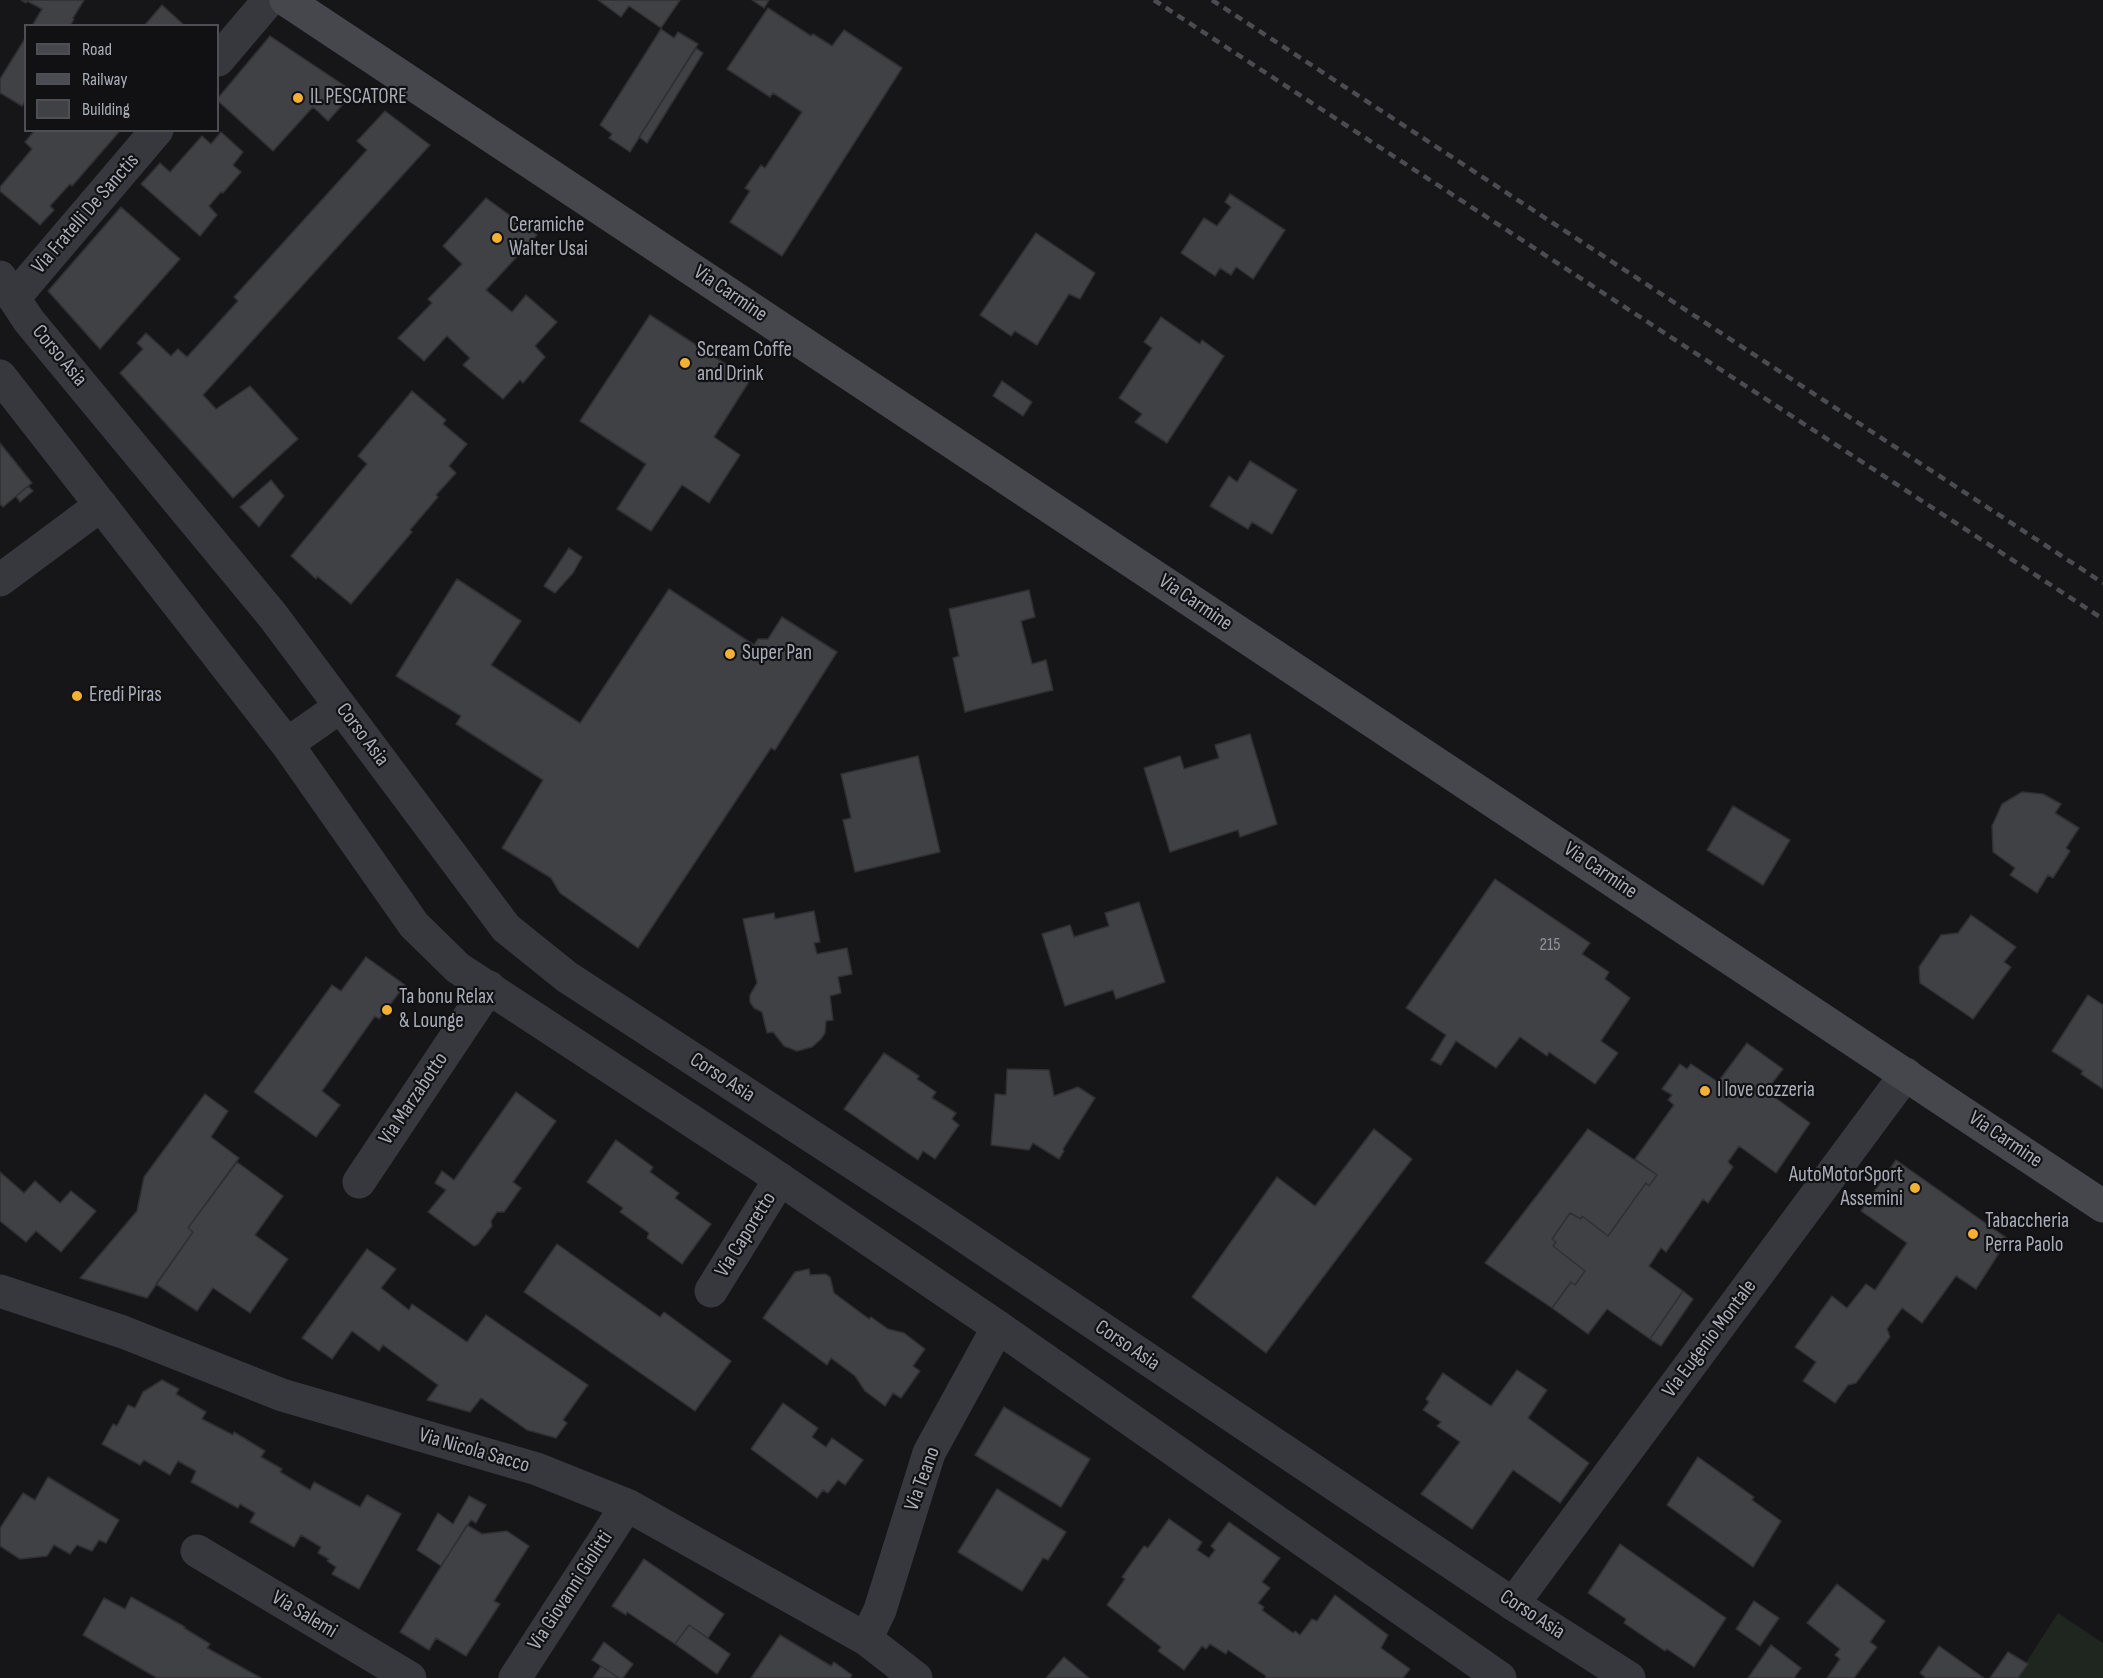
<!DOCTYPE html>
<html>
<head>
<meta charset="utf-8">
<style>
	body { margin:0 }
	#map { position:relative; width:2103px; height:1678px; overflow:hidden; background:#161618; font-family:"Sofia Sans Condensed",sans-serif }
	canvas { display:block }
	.legend { position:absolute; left:24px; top:24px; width:195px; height:108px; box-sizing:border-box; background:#111113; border:2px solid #4d4f55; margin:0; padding:8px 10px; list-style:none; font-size:18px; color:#a8adb8 }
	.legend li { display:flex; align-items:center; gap:12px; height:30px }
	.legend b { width:30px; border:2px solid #4d4f55 }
</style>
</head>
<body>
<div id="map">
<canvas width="2103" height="1678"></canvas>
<ul class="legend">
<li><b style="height:8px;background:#45474d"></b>Road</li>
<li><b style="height:8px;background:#4a4c52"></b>Railway</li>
<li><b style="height:16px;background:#404145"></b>Building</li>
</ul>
</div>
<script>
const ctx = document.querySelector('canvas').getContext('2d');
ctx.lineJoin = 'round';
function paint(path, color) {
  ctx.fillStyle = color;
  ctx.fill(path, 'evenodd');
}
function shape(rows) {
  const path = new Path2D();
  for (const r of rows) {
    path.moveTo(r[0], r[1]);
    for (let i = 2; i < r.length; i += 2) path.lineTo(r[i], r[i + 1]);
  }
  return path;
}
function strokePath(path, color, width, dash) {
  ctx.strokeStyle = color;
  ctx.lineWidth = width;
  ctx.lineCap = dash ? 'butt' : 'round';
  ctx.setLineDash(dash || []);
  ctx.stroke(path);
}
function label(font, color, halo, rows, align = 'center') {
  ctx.font = font + ' "Sofia Sans Condensed",sans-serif';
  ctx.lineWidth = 4.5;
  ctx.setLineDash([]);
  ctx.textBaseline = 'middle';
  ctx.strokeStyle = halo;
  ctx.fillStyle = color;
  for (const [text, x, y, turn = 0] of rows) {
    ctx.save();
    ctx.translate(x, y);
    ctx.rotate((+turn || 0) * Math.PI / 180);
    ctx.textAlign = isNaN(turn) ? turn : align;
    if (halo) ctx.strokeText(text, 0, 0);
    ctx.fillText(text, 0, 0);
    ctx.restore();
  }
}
paint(shape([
	[2058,1613,2103,1643,2103,1678,2016,1678]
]), '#1e261f');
const building = shape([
	[21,0,84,0,73,18,74,19,70,26,32,26,42,9,27,1,26,3,21,0],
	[598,0,680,0,661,28,629,6,621,17,598,0],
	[752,0,769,0,764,8,752,0],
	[162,5,185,26,144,26,162,5],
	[768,8,811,36,813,34,832,46,844,30,902,68,782,256,730,222,750,191,745,188,761,165,765,168,802,112,773,93,770,97,727,69,768,8],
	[661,29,674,38,678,32,698,44,630,152,609,138,612,134,600,125,661,29],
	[270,36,354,92,328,121,313,107,273,151,218,101,218,98,270,36],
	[26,37,26,100,22,106,0,93,0,79,26,37],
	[696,48,703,53,647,143,639,137,696,48],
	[385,111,430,145,203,395,216,409,250,386,298,439,233,498,120,373,143,349,137,343,146,333,171,356,178,349,187,357,238,301,234,297,367,150,357,141,385,111],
	[35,130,117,130,119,132,72,186,70,184,50,206,54,210,40,225,0,191,0,187,32,149,25,142,35,130],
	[221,132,243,152,233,165,241,172,223,193,221,192,209,206,217,215,200,236,141,184,160,163,170,172,202,136,211,144,221,132],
	[1230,194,1285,230,1253,279,1236,267,1231,275,1220,268,1215,276,1181,253,1204,218,1217,226,1231,207,1225,202,1230,194],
	[486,198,537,235,486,290,512,312,526,295,557,322,535,346,545,357,523,383,520,380,503,399,463,365,470,358,447,336,424,361,398,338,432,303,428,299,462,264,443,246,486,198],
	[121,207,180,259,100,349,48,291,121,207],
	[1036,233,1095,273,1080,299,1069,294,1037,345,1015,331,1011,336,980,315,1036,233],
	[650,315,750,380,714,437,740,455,709,503,682,485,651,531,617,509,646,464,580,421,650,315],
	[1161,317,1200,344,1202,340,1224,356,1167,443,1135,422,1142,414,1119,398,1152,348,1144,342,1161,317],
	[1002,381,1032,402,1023,416,993,396,1002,381],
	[412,391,446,420,443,424,467,444,449,466,456,473,436,495,438,497,410,530,412,532,351,604,317,576,316,579,291,556,367,464,358,456,412,391],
	[0,443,32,483,3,507,0,504,0,443],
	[1250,461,1297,490,1272,534,1252,522,1248,529,1210,506,1229,476,1237,482,1250,461],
	[271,480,284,496,259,527,240,507,271,480],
	[28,486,33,491,20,502,16,496,28,486],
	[569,548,582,557,573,573,555,593,544,586,569,548],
	[457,579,521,621,491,665,580,723,669,589,754,645,758,639,768,639,782,617,837,652,775,750,771,748,638,948,560,893,551,878,502,848,543,780,456,724,461,716,396,676,457,579],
	[1029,590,1035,617,1021,621,1032,664,1046,660,1053,690,965,712,953,658,959,656,949,609,1029,590],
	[1250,734,1277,824,1240,837,1238,830,1170,852,1144,768,1180,756,1184,769,1219,758,1215,745,1250,734],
	[918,756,940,852,855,872,843,820,851,818,841,774,918,756],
	[2022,792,2043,794,2061,804,2055,813,2079,828,2066,848,2070,851,2053,878,2048,875,2037,893,2010,875,2015,868,1993,852,1992,826,2002,804,2022,792],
	[1733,806,1790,840,1763,885,1707,850,1733,806],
	[1495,879,1590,943,1582,954,1609,972,1605,979,1630,998,1601,1041,1618,1053,1595,1084,1549,1052,1547,1056,1520,1037,1496,1068,1456,1041,1441,1065,1431,1060,1446,1035,1406,1008,1495,879],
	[1139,902,1165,982,1116,999,1113,990,1065,1006,1042,934,1070,925,1074,937,1109,926,1105,913,1139,902],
	[814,911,820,942,814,943,817,954,847,948,852,974,838,977,841,993,830,996,833,1020,826,1021,825,1033,821,1039,812,1047,797,1051,784,1046,773,1032,767,1033,762,1012,754,1008,750,1002,750,995,757,983,743,919,774,913,775,919,814,911],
	[1971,915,2016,947,2004,962,2011,967,1973,1019,1920,983,1919,967,1941,935,1958,933,1971,915],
	[366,957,405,985,379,1019,375,1016,322,1091,340,1105,316,1137,254,1092,332,985,341,991,366,957],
	[2088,995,2103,1005,2103,1089,2081,1074,2083,1071,2052,1051,2088,995],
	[1747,1043,1783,1069,1766,1091,1810,1123,1776,1173,1739,1146,1728,1162,1733,1167,1708,1203,1703,1199,1666,1252,1661,1248,1649,1266,1683,1291,1650,1339,1607,1309,1588,1334,1552,1308,1571,1282,1575,1285,1585,1271,1553,1246,1556,1242,1552,1239,1570,1213,1581,1219,1582,1216,1608,1236,1646,1183,1649,1186,1657,1175,1635,1159,1674,1105,1668,1100,1672,1095,1662,1089,1680,1064,1687,1069,1691,1064,1718,1082,1747,1043],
	[884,1053,919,1076,917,1079,936,1092,932,1098,956,1113,952,1119,959,1125,935,1159,923,1151,918,1160,844,1109,884,1053],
	[1007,1069,1049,1070,1054,1096,1078,1087,1095,1098,1063,1149,1064,1151,1059,1159,1033,1143,1029,1150,991,1145,995,1094,1006,1095,1007,1069],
	[516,1092,556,1121,513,1182,521,1188,504,1212,497,1212,491,1221,492,1226,478,1244,474,1246,428,1212,446,1190,435,1183,442,1171,454,1180,516,1092],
	[205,1094,228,1111,211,1137,239,1158,188,1228,193,1232,147,1298,80,1278,137,1211,144,1177,205,1094],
	[1374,1129,1412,1159,1266,1353,1192,1297,1277,1177,1315,1206,1374,1129],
	[1588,1129,1657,1175,1649,1186,1646,1183,1608,1236,1582,1216,1581,1219,1570,1213,1552,1239,1556,1242,1553,1246,1585,1271,1575,1285,1571,1282,1552,1308,1485,1263,1588,1129],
	[616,1140,653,1167,650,1172,679,1193,675,1198,711,1224,682,1264,647,1238,649,1233,620,1212,623,1208,587,1182,616,1140],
	[1896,1160,2008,1239,1976,1289,1956,1276,1922,1323,1902,1308,1887,1329,1890,1337,1856,1383,1848,1385,1835,1403,1803,1381,1816,1362,1795,1347,1832,1296,1847,1308,1866,1284,1875,1290,1907,1243,1861,1211,1896,1160],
	[237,1162,283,1196,255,1235,288,1259,250,1313,213,1288,197,1311,156,1284,193,1232,188,1228,237,1162],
	[0,1172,24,1193,35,1181,60,1203,71,1191,96,1211,61,1252,36,1231,26,1242,0,1221,0,1172],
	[557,1244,660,1317,664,1312,731,1361,695,1411,524,1292,557,1244],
	[367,1249,396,1269,381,1288,409,1310,412,1304,467,1342,486,1315,588,1385,563,1420,567,1423,556,1438,527,1430,481,1398,470,1412,427,1400,438,1385,383,1345,379,1351,352,1331,332,1359,302,1338,367,1249],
	[809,1269,810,1275,825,1274,830,1277,834,1293,869,1319,871,1317,888,1329,904,1333,925,1349,913,1366,920,1371,901,1398,893,1393,885,1406,865,1391,855,1376,831,1358,827,1365,763,1318,795,1272,809,1269],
	[1683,1291,1693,1299,1661,1346,1650,1339,1683,1291],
	[1517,1370,1547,1390,1528,1418,1589,1463,1560,1503,1513,1470,1472,1529,1421,1494,1460,1442,1437,1426,1441,1422,1423,1410,1429,1402,1426,1399,1443,1373,1491,1406,1517,1370],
	[162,1380,179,1389,176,1394,206,1412,202,1419,233,1435,234,1432,265,1451,261,1457,282,1469,280,1472,310,1490,314,1482,360,1507,367,1495,401,1514,359,1589,332,1574,336,1567,327,1561,329,1559,318,1553,321,1547,301,1535,294,1547,250,1522,255,1513,240,1504,238,1508,191,1482,196,1471,178,1461,170,1475,144,1460,140,1465,102,1444,113,1424,117,1426,128,1405,135,1408,143,1392,162,1380],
	[783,1403,818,1428,812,1437,826,1447,832,1438,863,1460,845,1485,838,1480,828,1493,823,1490,817,1498,751,1449,783,1403],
	[1004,1407,1090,1459,1061,1507,975,1455,1004,1407],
	[1698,1457,1754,1497,1752,1500,1781,1521,1753,1567,1667,1505,1698,1457],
	[48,1477,119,1520,106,1543,99,1540,92,1551,77,1545,70,1554,54,1545,47,1556,20,1559,0,1546,0,1528,23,1493,35,1500,48,1477],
	[997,1489,1066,1532,1048,1560,1043,1558,1022,1591,958,1552,997,1489],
	[469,1496,486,1505,476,1523,471,1520,441,1566,417,1550,438,1513,453,1524,469,1496],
	[1169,1519,1202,1542,1197,1550,1209,1558,1215,1550,1211,1546,1229,1522,1280,1558,1262,1582,1270,1588,1258,1603,1264,1607,1262,1610,1293,1633,1295,1631,1300,1635,1312,1619,1317,1621,1335,1595,1388,1635,1381,1648,1410,1669,1403,1678,1265,1678,1266,1676,1228,1650,1226,1654,1210,1644,1206,1649,1202,1646,1184,1670,1158,1651,1161,1647,1107,1605,1125,1579,1122,1577,1144,1546,1148,1548,1169,1519],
	[467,1525,482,1534,507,1531,529,1546,494,1601,500,1604,466,1656,436,1638,429,1650,400,1632,467,1525],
	[1620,1544,1726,1618,1694,1667,1667,1649,1665,1651,1624,1623,1626,1619,1588,1593,1620,1544],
	[644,1559,724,1614,708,1638,689,1625,675,1644,627,1612,626,1615,612,1606,644,1559],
	[1837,1584,1885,1621,1870,1642,1877,1647,1854,1678,1827,1678,1840,1659,1835,1655,1840,1649,1807,1623,1837,1584],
	[131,1597,185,1627,184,1628,210,1644,207,1648,261,1678,157,1678,83,1635,104,1598,125,1609,131,1597],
	[1754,1601,1779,1618,1760,1646,1736,1629,1754,1601],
	[689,1625,730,1654,717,1674,675,1644,689,1625],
	[780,1635,831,1666,834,1662,852,1675,850,1678,751,1678,780,1635],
	[604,1642,633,1664,623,1678,619,1678,592,1660,604,1642],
	[1771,1645,1801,1668,1794,1678,1748,1678,1771,1645],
	[1939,1646,1984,1678,1926,1678,1920,1673,1939,1646],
	[2008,1652,2028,1664,2018,1678,1990,1678,2008,1652],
	[1064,1657,1089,1678,1046,1678,1064,1657],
	[601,1666,619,1678,593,1678,601,1666]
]);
paint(building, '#404145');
strokePath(building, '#303034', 1.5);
strokePath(shape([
	[218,60,269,0],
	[14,298,157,130],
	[0,580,101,505],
	[359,1182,489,987],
	[0,1291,123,1332,282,1395,537,1469,627,1505,866,1639,916,1678],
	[711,1291,780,1179],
	[197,1551,410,1678],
	[1513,1604,1906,1074],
	[866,1639,880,1610,929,1453,998,1327],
	[515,1678,627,1505]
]), '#37383d', 33);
strokePath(shape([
	[0,277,29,321,273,616,506,928,567,977,931,1214,1513,1604,1629,1678],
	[0,376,287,744,414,925,458,968,759,1165,998,1327,1500,1678],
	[287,744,340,707]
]), '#37383d', 33);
strokePath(shape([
	[286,0,2103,1206]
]), '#45474d', 33);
strokePath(shape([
	[1154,0,2103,619],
	[1212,0,2103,583]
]), '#4a4c52', 4.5, [8, 6]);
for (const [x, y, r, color] of [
	[298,98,6,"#f2b134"],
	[497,238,6,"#f2b134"],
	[685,363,6,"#f2b134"],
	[730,654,6,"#f2b134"],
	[77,696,6,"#f2b134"],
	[387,1010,6,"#f2b134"],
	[1705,1091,6,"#f2b134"],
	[1915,1188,6,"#f2b134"],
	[1973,1234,6,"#f2b134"]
]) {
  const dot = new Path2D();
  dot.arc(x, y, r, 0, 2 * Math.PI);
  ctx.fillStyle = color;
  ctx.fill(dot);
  strokePath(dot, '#111113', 2);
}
label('18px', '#8e929b', null, [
	["215",1550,945]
]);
label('21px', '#a8adb8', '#111113', [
	["IL PESCATORE",310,98],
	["Ceramiche",509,226],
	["Walter Usai",509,250],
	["Scream Coffe",697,351],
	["and Drink",697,375],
	["Super Pan",742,654],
	["Eredi Piras",89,696],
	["Ta bonu Relax",399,998],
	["& Lounge",399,1022],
	["I love cozzeria",1717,1091],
	["AutoMotorSport",1903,1176,"right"],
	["Assemini",1903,1200,"right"],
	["Tabaccheria",1985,1222],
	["Perra Paolo",1985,1246]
], 'left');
label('21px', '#a8adb8', '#111113', [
	["Via Fratelli De Sanctis",86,214,-49],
	["Via Carmine",730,294,34],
	["Corso Asia",59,356,50],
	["Via Carmine",1195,603,34],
	["Corso Asia",362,735,53],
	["Via Carmine",1600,871,34],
	["Corso Asia",722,1078,33],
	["Via Marzabotto",414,1099,-56],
	["Via Carmine",2005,1140,34],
	["Via Caporetto",746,1235,-58],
	["Via Eugenio Montale",1710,1339,-53],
	["Corso Asia",1127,1346,34],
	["Via Nicola Sacco",474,1451,16],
	["Via Teano",923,1479,-70],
	["Via Giovanni Giolitti",571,1591,-57],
	["Via Salemi",304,1615,31],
	["Corso Asia",1532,1615,33]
]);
</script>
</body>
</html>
